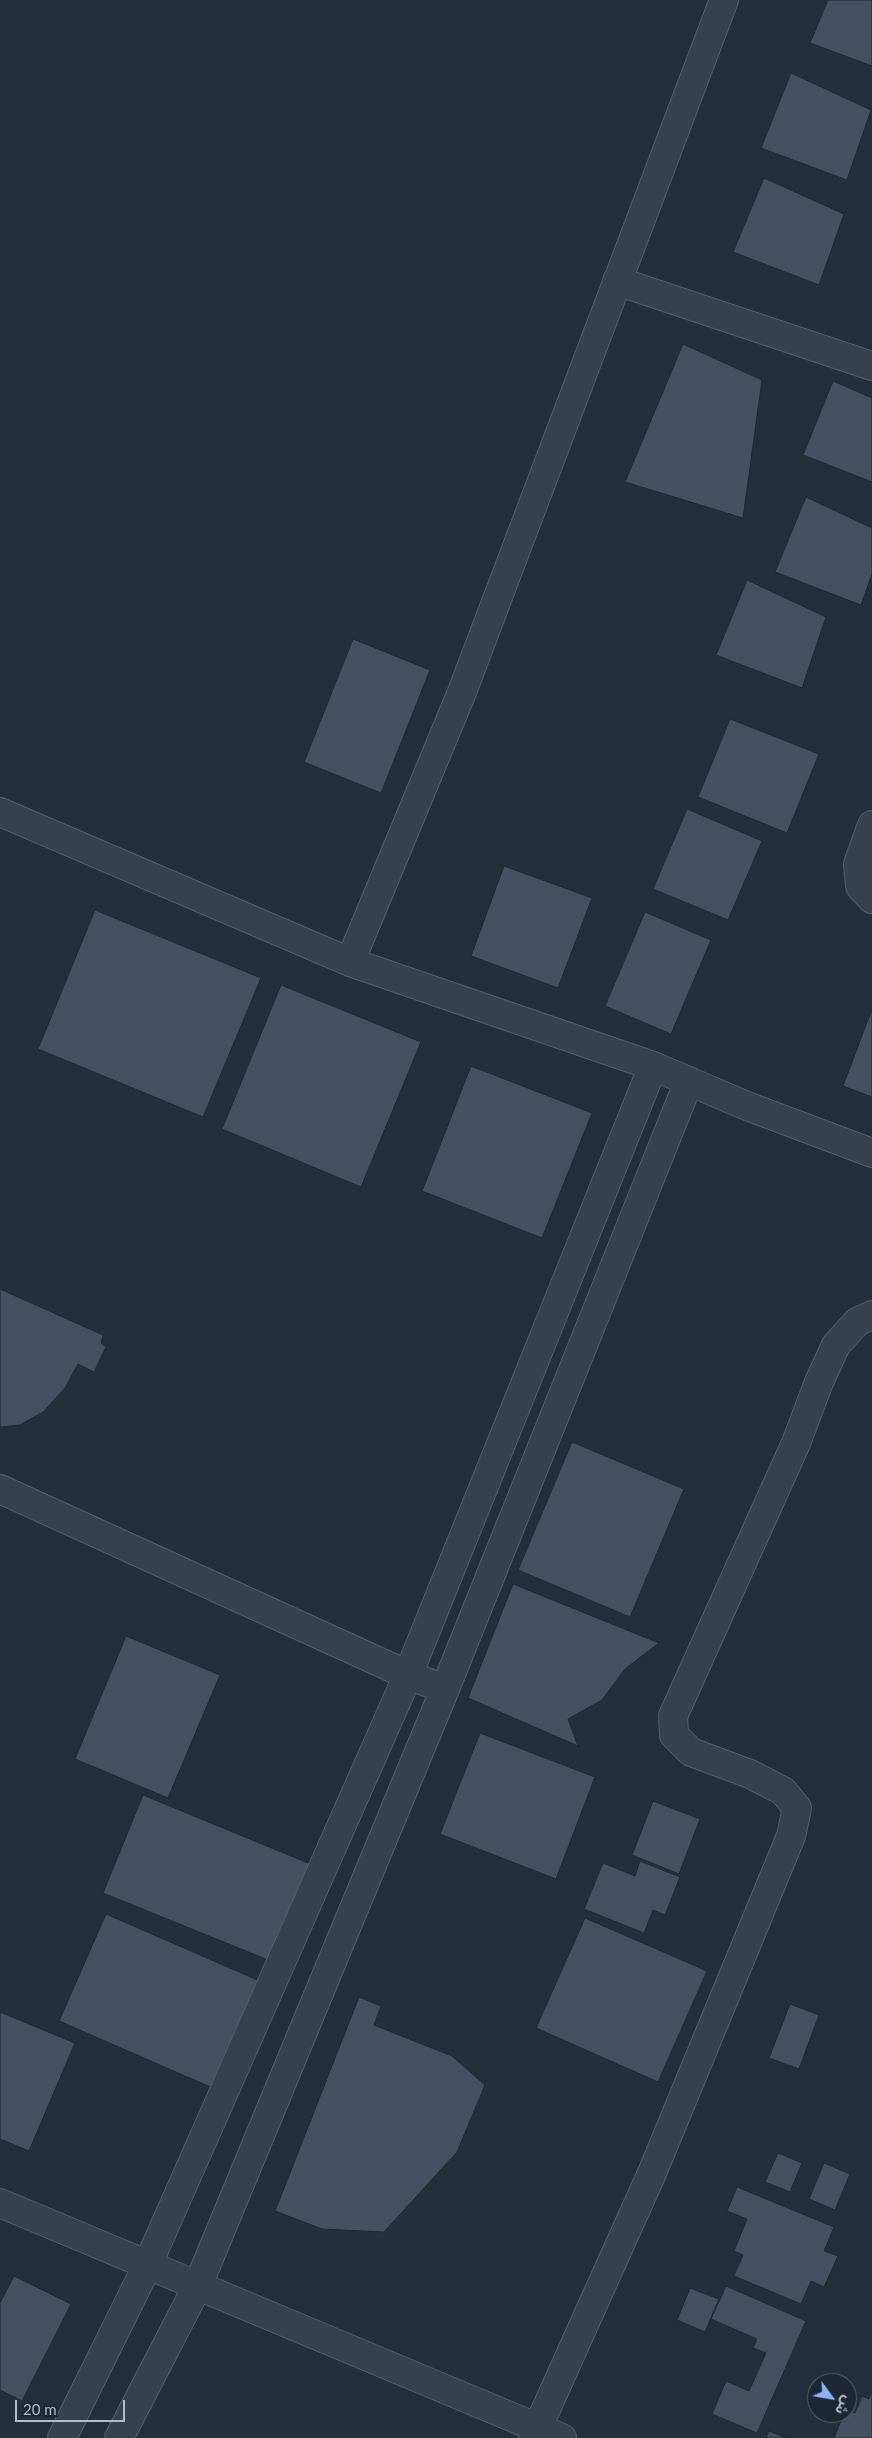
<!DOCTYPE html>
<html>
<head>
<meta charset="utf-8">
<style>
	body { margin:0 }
	#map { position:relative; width:872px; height:2438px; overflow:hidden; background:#242f3e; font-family:Lato,"Noto Sans Arabic",sans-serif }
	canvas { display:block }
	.north { position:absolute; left:807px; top:2373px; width:50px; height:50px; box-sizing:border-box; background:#1d2633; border:1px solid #59626f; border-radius:50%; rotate:122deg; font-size:14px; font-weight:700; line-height:20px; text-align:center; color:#b4bcc9 }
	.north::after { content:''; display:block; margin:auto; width:18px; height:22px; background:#8ab4f8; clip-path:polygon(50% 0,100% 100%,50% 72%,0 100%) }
	.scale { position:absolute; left:15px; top:2400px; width:110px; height:22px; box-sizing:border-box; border:2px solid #b4bcc9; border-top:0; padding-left:6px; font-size:15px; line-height:18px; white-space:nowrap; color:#b4bcc9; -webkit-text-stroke:4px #1d2633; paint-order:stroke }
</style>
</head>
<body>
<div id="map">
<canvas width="872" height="2438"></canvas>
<div class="north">ش</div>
<div class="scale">20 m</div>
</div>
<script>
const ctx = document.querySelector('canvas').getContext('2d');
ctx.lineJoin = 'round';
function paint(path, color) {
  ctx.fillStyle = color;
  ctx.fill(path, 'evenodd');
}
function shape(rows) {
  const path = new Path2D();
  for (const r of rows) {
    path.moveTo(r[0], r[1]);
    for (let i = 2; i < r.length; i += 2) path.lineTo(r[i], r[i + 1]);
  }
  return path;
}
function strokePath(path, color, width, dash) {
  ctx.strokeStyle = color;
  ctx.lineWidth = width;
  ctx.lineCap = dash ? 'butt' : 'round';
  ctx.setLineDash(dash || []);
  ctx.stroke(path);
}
const building = shape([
	[828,0,872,0,872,66,810,43,828,0],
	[791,73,871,110,847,180,761,148,791,73],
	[764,178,844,214,819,285,733,252,764,178],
	[683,344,762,380,743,518,625,482,683,344],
	[833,381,872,398,872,482,803,455,833,381],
	[806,497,872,528,872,574,861,605,775,572,806,497],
	[747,580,826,617,802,688,716,655,747,580],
	[353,639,430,670,381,793,304,762,353,639],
	[730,719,819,754,787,833,698,797,730,719],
	[687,809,762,841,728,920,653,889,687,809],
	[504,866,592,898,558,988,471,956,504,866],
	[95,910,261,978,203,1117,38,1049,95,910],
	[645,912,711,940,671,1034,605,1006,645,912],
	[281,985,421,1042,361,1187,222,1129,281,985],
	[872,1009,872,1097,843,1086,872,1009],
	[471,1066,592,1113,542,1238,422,1191,471,1066],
	[0,1289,103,1335,101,1343,106,1347,94,1372,78,1364,65,1388,43,1412,20,1425,0,1427,0,1289],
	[572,1442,684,1489,630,1617,518,1570,572,1442],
	[513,1584,659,1643,625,1669,602,1700,568,1719,578,1746,468,1698,513,1584],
	[126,1636,220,1675,168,1798,75,1759,126,1636],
	[480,1733,595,1777,556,1879,440,1834,480,1733],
	[143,1795,313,1865,273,1962,103,1893,143,1795],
	[653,1801,700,1819,679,1874,632,1855,653,1801],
	[640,1861,680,1877,665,1915,653,1910,644,1933,584,1909,603,1863,635,1876,640,1861],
	[106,1914,262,1982,215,2089,59,2021,106,1914],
	[585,1918,707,1971,658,2082,536,2028,585,1918],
	[359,1997,381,2006,374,2025,452,2056,485,2085,457,2152,384,2232,322,2229,275,2211,359,1997],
	[790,2004,819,2015,799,2069,769,2058,790,2004],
	[0,2012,75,2043,29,2151,0,2139,0,2012],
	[778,2153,802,2163,790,2192,765,2182,778,2153],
	[824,2163,850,2174,835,2210,809,2199,824,2163],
	[737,2187,834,2227,824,2251,838,2256,824,2287,811,2281,801,2304,734,2276,743,2255,734,2251,747,2219,727,2211,737,2187],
	[14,2276,71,2304,22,2401,0,2390,0,2303,14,2276],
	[726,2286,806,2321,757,2433,712,2414,726,2381,749,2391,766,2353,753,2348,757,2339,711,2319,726,2286],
	[690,2288,719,2299,705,2332,677,2320,690,2288],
	[872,2391,872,2438,834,2438,844,2413,847,2413,847,2410,855,2413,862,2396,869,2399,872,2391],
	[769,2431,786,2438,766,2438,769,2431]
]);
paint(building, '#455162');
strokePath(building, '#1f2835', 1);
const minor = shape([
	[617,281,872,366],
	[0,812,350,962,653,1066,747,1106,872,1153],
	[872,825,858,864,860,886,872,899],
	[350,962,462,692,724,0],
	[0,1489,408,1675,445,1689],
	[0,2203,562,2438],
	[62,2438,147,2266,408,1675,653,1066],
	[119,2438,198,2285,445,1689,689,1081],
	[533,2438,652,2173,791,1836,797,1808,783,1791,750,1774,691,1752,674,1735,673,1716,796,1443,819,1382,836,1345,857,1322,872,1315]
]);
strokePath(minor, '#565f6c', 30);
strokePath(minor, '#38414e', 28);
</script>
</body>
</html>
